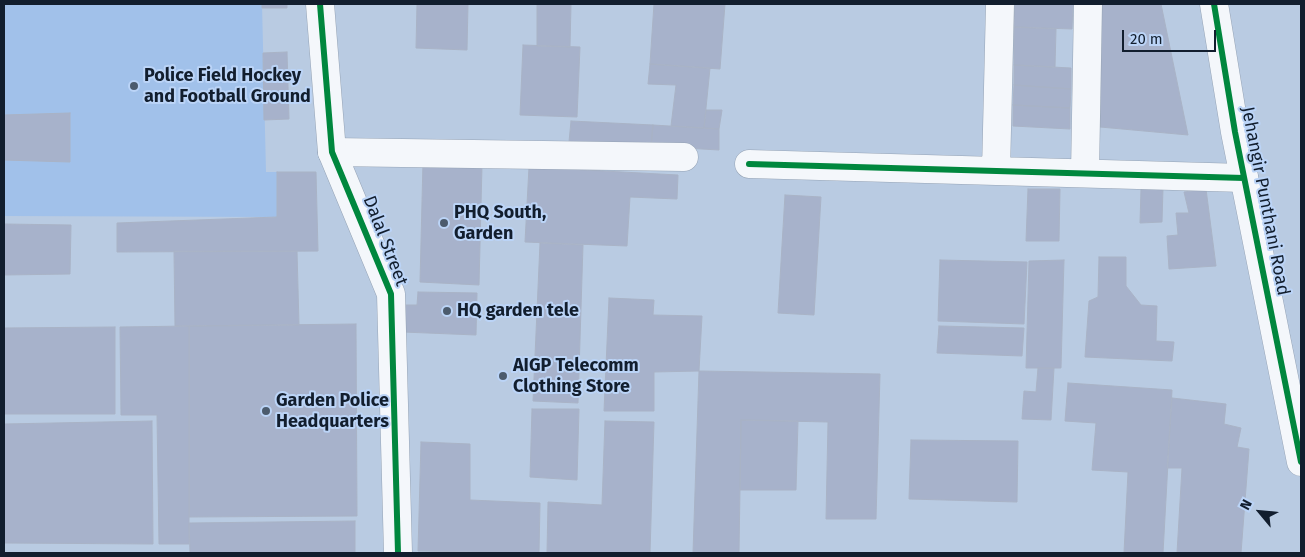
<!DOCTYPE html>
<html>
<head>
<meta charset="utf-8">
<style>
	body { margin:0 }
	#map { position:relative; width:1305px; height:557px; overflow:hidden; background:#b9cbe2; font-family:"Fira Sans",sans-serif }
	canvas { display:block }
	.frame { position:absolute; inset:0; border:5px solid #121e2e; pointer-events:none }
	.north { position:absolute; left:1235px; top:487px; width:50px; height:50px; -webkit-text-stroke:4px #bbd4f7; paint-order:stroke; rotate:298deg; font-size:14px; font-weight:700; line-height:20px; text-align:center; color:#121e2e }
	.north::after { content:''; display:block; margin:auto; width:18px; height:22px; background:#121e2e; clip-path:polygon(50% 0,100% 100%,50% 72%,0 100%) }
	.scale { position:absolute; left:1122px; top:30px; width:94px; height:22px; box-sizing:border-box; border:2px solid #121e2e; border-top:0; padding-left:6px; font-size:15px; line-height:18px; white-space:nowrap; color:#121e2e; -webkit-text-stroke:4px #bbd4f7; paint-order:stroke }
</style>
</head>
<body>
<div id="map">
<canvas width="1305" height="557"></canvas>
<div class="frame"></div>
<div class="north">N</div>
<div class="scale">20 m</div>
</div>
<script>
const ctx = document.querySelector('canvas').getContext('2d');
ctx.lineJoin = 'round';
function paint(path, color) {
  ctx.fillStyle = color;
  ctx.fill(path, 'evenodd');
}
function shape(rows) {
  const path = new Path2D();
  for (const r of rows) {
    path.moveTo(r[0], r[1]);
    for (let i = 2; i < r.length; i += 2) path.lineTo(r[i], r[i + 1]);
  }
  return path;
}
function strokePath(path, color, width, dash) {
  ctx.strokeStyle = color;
  ctx.lineWidth = width;
  ctx.lineCap = dash ? 'butt' : 'round';
  ctx.setLineDash(dash || []);
  ctx.stroke(path);
}
function label(font, color, halo, rows, align = 'center') {
  ctx.font = font + ' "Fira Sans",sans-serif';
  ctx.lineWidth = 4;
  ctx.setLineDash([]);
  ctx.textBaseline = 'middle';
  ctx.strokeStyle = halo;
  ctx.fillStyle = color;
  for (const [text, x, y, turn = 0] of rows) {
    ctx.save();
    ctx.translate(x, y);
    ctx.rotate((+turn || 0) * Math.PI / 180);
    ctx.textAlign = isNaN(turn) ? turn : align;
    if (halo) ctx.strokeText(text, 0, 0);
    ctx.fillText(text, 0, 0);
    ctx.restore();
  }
}
paint(shape([
	[4,4,262,4,266,172,277,172,277,217,4,216]
]), '#a1c1ea');
const building = shape([
	[262,4,287,4,287,8,262,8,262,4],
	[417,4,468,4,467,50,416,48,417,4],
	[537,4,571,4,570,47,537,46,537,4],
	[654,4,725,4,720,69,650,64,654,4],
	[1015,4,1073,4,1072,29,1014,27,1015,4],
	[1102,4,1161,4,1188,135,1100,127,1102,4],
	[1014,27,1056,29,1055,67,1014,65,1014,27],
	[523,45,580,47,577,117,520,115,523,45],
	[287,52,289,119,264,120,263,53,287,52],
	[650,64,710,68,704,128,671,126,676,85,648,84,650,64],
	[1014,65,1071,68,1071,89,1014,85,1014,65],
	[1014,85,1071,89,1070,108,1013,105,1014,85],
	[1013,105,1070,108,1070,129,1013,126,1013,105],
	[706,110,722,110,719,129,704,128,706,110],
	[70,113,70,162,4,160,4,115,70,113],
	[571,121,653,125,651,146,569,142,571,121],
	[653,125,719,129,719,150,651,146,653,125],
	[423,162,482,165,479,285,420,282,423,162],
	[529,167,678,175,677,199,630,197,627,246,525,242,529,167],
	[277,172,316,172,318,251,117,252,117,223,277,217,277,172],
	[1163,188,1162,222,1140,223,1141,189,1163,188],
	[1028,189,1060,189,1059,241,1026,241,1028,189],
	[1206,189,1216,266,1169,269,1167,236,1178,235,1176,213,1189,213,1184,192,1206,189],
	[785,195,821,197,814,315,778,313,785,195],
	[4,224,71,225,70,274,4,275,4,224],
	[540,243,583,245,578,403,533,401,540,243],
	[174,251,297,251,299,325,175,326,174,251],
	[1099,257,1126,257,1126,286,1141,305,1157,306,1156,341,1174,342,1172,361,1085,357,1089,301,1098,297,1099,257],
	[940,260,1027,262,1024,324,938,321,940,260],
	[1064,260,1061,368,1026,368,1029,261,1064,260],
	[418,292,477,293,476,335,403,332,404,305,417,305,418,292],
	[609,298,654,300,653,315,702,316,699,371,654,372,654,411,604,411,609,298],
	[356,324,357,516,189,517,189,326,356,324],
	[189,326,189,544,159,544,157,415,121,415,120,327,189,326],
	[939,326,1024,328,1022,356,937,353,939,326],
	[115,327,115,414,4,414,4,328,115,327],
	[1038,368,1054,368,1051,420,1022,419,1024,391,1036,392,1038,368],
	[699,371,880,374,876,519,826,519,828,422,741,420,739,553,693,553,699,371],
	[1068,383,1172,390,1163,553,1124,553,1128,472,1092,470,1096,423,1065,421,1068,383],
	[1172,398,1226,404,1224,424,1241,428,1237,447,1249,449,1241,553,1177,553,1182,468,1167,468,1172,398],
	[532,409,579,409,577,480,530,477,532,409],
	[741,420,798,421,796,490,740,490,741,420],
	[152,421,153,544,4,543,4,424,152,421],
	[605,421,654,422,650,553,547,553,548,502,602,505,605,421],
	[911,440,1018,441,1017,502,909,499,911,440],
	[421,442,470,444,470,500,540,503,539,553,418,551,421,442],
	[355,521,355,553,190,553,189,523,355,521]
]);
paint(building, '#a7b2cb');
strokePath(building, '#a9b3c6', 1);
const minor = shape([
	[332,152,684,157],
	[749,164,1244,178],
	[996,171,1000,4],
	[1085,173,1088,4]
]);
const tertiary = shape([
	[320,4,332,152,391,294,398,553],
	[1214,4,1235,132,1301,462]
]);
strokePath(minor, '#95a3b5', 29);
strokePath(tertiary, '#95a3b5', 29);
strokePath(minor, '#f4f7fb', 28);
strokePath(tertiary, '#f4f7fb', 28);
strokePath(shape([
	[320,4,332,152,391,294,398,553],
	[1214,4,1235,132,1301,462],
	[749,164,1244,178]
]), '#00873e', 6);
for (const [x, y, r, color] of [
	[134,86,5,"#4c5b6d"],
	[444,223,5,"#4c5b6d"],
	[447,311,5,"#4c5b6d"],
	[503,376,5,"#4c5b6d"],
	[266,411,5,"#4c5b6d"]
]) {
  const dot = new Path2D();
  dot.arc(x, y, r, 0, 2 * Math.PI);
  ctx.fillStyle = color;
  ctx.fill(dot);
  strokePath(dot, '#bbd4f7', 2);
}
label('bold 18px', '#121e2e', '#bbd4f7', [
	["Police Field Hockey",144,76],
	["and Football Ground",144,97],
	["PHQ South,",454,213],
	["Garden",454,234],
	["HQ garden tele",457,311],
	["AIGP Telecomm",513,366],
	["Clothing Store",513,387],
	["Garden Police",276,401],
	["Headquarters",276,422]
], 'left');
label('18px', '#121e2e', '#bbd4f7', [
	["Jehangir Punthani Road",1265,201,79],
	["Dalal Street",385,241,69]
]);
</script>
</body>
</html>
